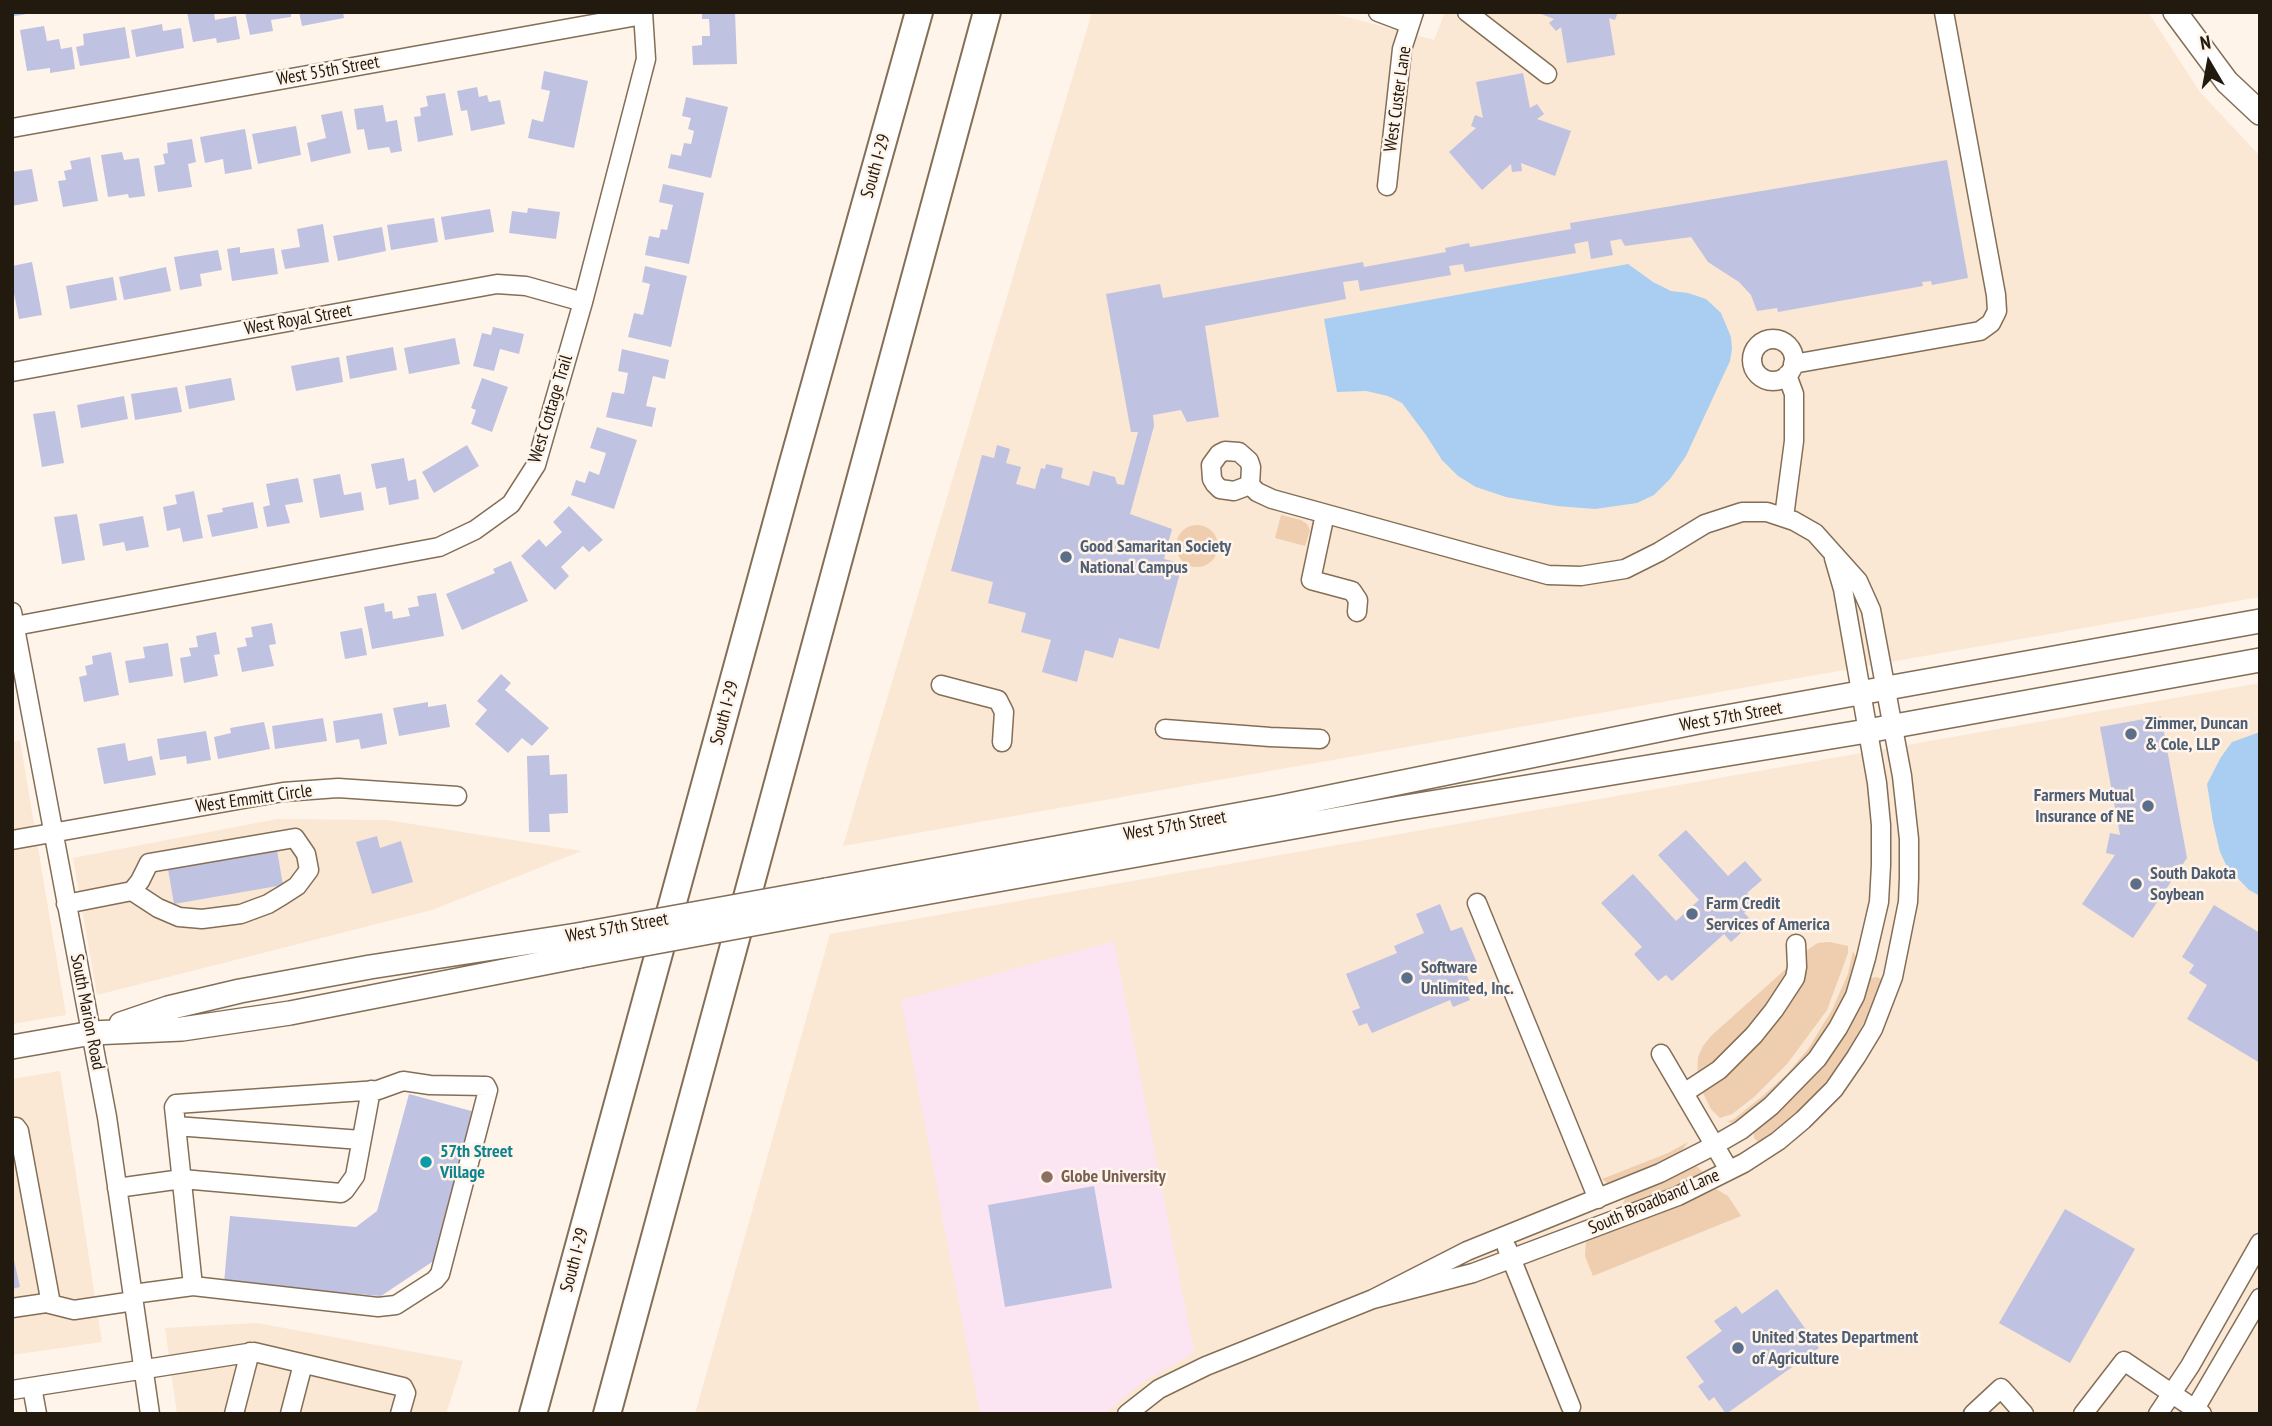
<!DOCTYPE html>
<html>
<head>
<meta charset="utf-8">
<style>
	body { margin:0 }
	#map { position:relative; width:2272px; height:1426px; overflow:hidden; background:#fff4ea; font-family:"PT Sans Narrow",sans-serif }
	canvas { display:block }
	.frame { position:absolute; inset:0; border:14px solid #22190f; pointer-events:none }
	.north { position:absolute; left:2174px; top:28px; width:70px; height:70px; -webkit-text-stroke:5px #fff4ea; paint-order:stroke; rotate:350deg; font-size:19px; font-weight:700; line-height:28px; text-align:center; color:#22190f }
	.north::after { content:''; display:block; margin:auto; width:24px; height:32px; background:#22190f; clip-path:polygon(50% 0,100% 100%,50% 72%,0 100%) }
</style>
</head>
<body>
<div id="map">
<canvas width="2272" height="1426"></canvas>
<div class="frame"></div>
<div class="north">N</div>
</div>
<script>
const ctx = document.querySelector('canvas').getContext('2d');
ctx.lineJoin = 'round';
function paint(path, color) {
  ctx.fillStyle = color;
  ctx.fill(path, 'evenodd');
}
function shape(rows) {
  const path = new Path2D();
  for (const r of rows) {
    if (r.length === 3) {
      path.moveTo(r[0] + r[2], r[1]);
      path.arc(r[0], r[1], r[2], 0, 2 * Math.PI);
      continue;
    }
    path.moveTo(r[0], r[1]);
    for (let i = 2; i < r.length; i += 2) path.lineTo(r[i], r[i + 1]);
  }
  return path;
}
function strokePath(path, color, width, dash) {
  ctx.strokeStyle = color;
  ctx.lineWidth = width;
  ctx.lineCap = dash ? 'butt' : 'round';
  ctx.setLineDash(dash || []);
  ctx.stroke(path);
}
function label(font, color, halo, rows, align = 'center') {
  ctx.font = font + ' "PT Sans Narrow",sans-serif';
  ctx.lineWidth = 5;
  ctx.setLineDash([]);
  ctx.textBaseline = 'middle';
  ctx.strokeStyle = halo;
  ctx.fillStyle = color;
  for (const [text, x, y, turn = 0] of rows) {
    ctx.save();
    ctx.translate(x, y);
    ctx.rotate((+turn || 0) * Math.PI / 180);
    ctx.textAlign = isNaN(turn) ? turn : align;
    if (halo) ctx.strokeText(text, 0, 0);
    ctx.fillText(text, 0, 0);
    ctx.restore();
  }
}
paint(shape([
	[1092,12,1328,12,1434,40,1445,12,2148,12,2200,92,2260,156,2260,597,843,846],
	[2260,683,2260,1414,695,1414,830,934],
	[20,740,66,1015,12,1024,12,742],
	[277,819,387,820,582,851,432,910,97,995,73,858],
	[60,1071,102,1342,12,1355,12,1079],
	[257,1323,463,1361,446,1414,177,1414,165,1328]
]), '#fae7d4');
paint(shape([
	[1114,941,1194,1353,1144,1381,1104,1414,980,1414,901,1000]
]), '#fbe5f2');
paint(shape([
	[1281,515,1301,520,1307,524,1310,530,1305,546,1275,538],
	[1197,546,21],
	[1830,942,1848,946,1848,953,1827,1010,1787,1064,1754,1097,1732,1114,1720,1118,1711,1109,1697,1081,1698,1057,1703,1046,1711,1036,1807,950,1818,943],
	[1853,951,1857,960,1856,967,1846,994,1820,1041,1801,1066,1779,1089,1735,1123,1727,1122,1734,1119,1764,1095,1788,1073,1808,1049,1832,1010,1848,974],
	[1876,977,1882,979,1882,984,1875,1003,1844,1059,1826,1082,1799,1112,1768,1139,1763,1143,1758,1142,1754,1138,1754,1133,1788,1103,1834,1051,1860,1001,1869,979],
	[1688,1142,1677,1157,1607,1183,1602,1179,1668,1153],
	[1696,1166,1702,1171,1700,1178,1626,1207,1623,1203,1625,1199],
	[1716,1189,1728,1196,1741,1216,1593,1276,1585,1256,1586,1242]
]), '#eeceae');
paint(shape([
	[1628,264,1653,282,1671,291,1688,293,1706,299,1721,313,1731,337,1732,349,1730,361,1686,456,1670,479,1654,495,1637,503,1595,509,1557,506,1506,497,1476,487,1458,476,1442,460,1426,435,1402,403,1388,396,1366,391,1337,392,1324,319],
	[2260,732,2260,896,2249,890,2227,867,2220,852,2213,822,2207,784,2221,757,2232,742]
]), '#aacef2');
strokePath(shape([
	[12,14,24,12]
]), '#aacef2', 5);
paint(shape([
	[187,12,214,12,215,20,236,16,240,39,217,43,216,38,193,42],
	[245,12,291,12,291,17,271,20,273,31,250,35],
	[299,12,343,12,344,18,302,26],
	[702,12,735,12,737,64,693,65,692,46,702,45,702,36,710,36,709,19,702,19],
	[1536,12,1618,12,1615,20,1609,18,1615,55,1567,63,1561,27,1556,31,1549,23,1554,19],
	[162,24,163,31,181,28,184,48,136,57,131,30],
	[44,26,47,41,59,39,61,49,72,47,75,69,50,73,50,68,27,71,20,30],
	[125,27,130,58,80,66,76,47,84,45,83,34],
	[544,71,588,81,574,148,528,138,532,119,543,122,550,91,541,89],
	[1523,73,1530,108,1537,104,1544,114,1537,119,1571,131,1555,176,1521,163,1522,171,1512,172,1511,164,1482,190,1449,152,1476,128,1471,126,1475,115,1483,118,1476,82],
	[477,87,479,97,487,95,489,102,500,100,505,124,471,131,467,110,461,111,457,91],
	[445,93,453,135,418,142,414,117,421,116,420,108,428,106,426,96],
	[686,97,728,107,711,178,668,168,671,154,681,156,684,143,691,144,694,131,688,129,691,118,682,116],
	[383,105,386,122,397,120,402,151,391,153,389,147,368,150,364,129,357,130,354,109],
	[342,111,351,153,311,162,307,143,326,138,321,115],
	[296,126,301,155,258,164,252,134],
	[245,129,252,169,225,174,223,159,205,163,200,137],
	[192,139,196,162,188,164,192,187,158,192,154,166,165,164,163,154,168,153,167,143],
	[122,152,124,160,139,158,145,196,129,198,128,194,108,197,101,155],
	[90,157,98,201,63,207,58,181,66,180,64,171,72,169,70,161],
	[1947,160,1968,278,1932,285,1931,281,1922,282,1923,286,1778,312,1777,308,1757,311,1751,295,1739,282,1708,262,1691,237,1625,246,1621,239,1610,241,1613,255,1591,259,1588,241,1574,244,1576,253,1465,272,1463,264,1449,266,1451,275,1360,291,1358,280,1343,282,1346,299,1205,326,1219,417,1187,422,1181,410,1153,415,1154,426,1130,514,1172,529,1164,559,1176,562,1173,572,1180,573,1159,649,1119,638,1113,658,1085,650,1077,682,1042,672,1051,640,1021,632,1026,613,988,603,993,582,951,571,982,455,994,458,997,445,1010,449,1006,463,1021,467,1016,484,1035,489,1041,468,1045,469,1046,464,1063,468,1061,478,1089,486,1093,471,1115,477,1117,484,1124,485,1138,432,1131,432,1106,294,1160,284,1163,298,1363,262,1364,267,1446,252,1445,248,1469,243,1470,247,1571,229,1570,223],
	[32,169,38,201,12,206,12,172],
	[663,184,704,193,689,264,645,255,649,236,659,238,661,229,667,230,673,205,659,202],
	[528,208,560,212,556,239,509,233,512,211,527,213],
	[490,209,494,232,445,240,441,217],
	[434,218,438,242,391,250,387,225],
	[323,224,329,262,285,269,281,250,300,247,297,229],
	[382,227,386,251,338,261,333,236],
	[240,247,240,253,274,248,278,274,232,281,227,249],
	[218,250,222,270,200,274,202,286,180,290,174,257],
	[32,262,42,315,19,319,12,283,12,266],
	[645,266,687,276,671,347,628,337,634,313,643,315,650,284,642,282],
	[166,267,171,291,124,300,119,277],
	[113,277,117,300,70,309,66,286],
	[493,327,524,334,519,354,500,349,494,371,473,366,482,333,491,335],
	[455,338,460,364,409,374,404,348],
	[393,347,397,370,350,379,346,356],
	[622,349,669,360,665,379,653,376,646,406,656,408,652,427,606,417,612,392,624,394,628,373,618,371],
	[339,357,343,382,296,391,291,366],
	[231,378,235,400,189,409,185,386],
	[482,378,508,387,492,432,471,424,476,410,471,408],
	[177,387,182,412,135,420,131,394],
	[124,396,128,419,81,428,77,405],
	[55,411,64,463,42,467,33,414],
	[597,427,637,440,614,509,571,495,576,480,585,483,589,471,599,475,606,453,590,448],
	[467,445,479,466,434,493,422,472],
	[404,458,408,481,416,479,419,499,389,505,386,487,376,489,371,464],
	[340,474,344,495,361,492,364,510,320,518,313,479],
	[298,478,303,502,285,505,290,523,267,527,263,507,270,505,266,484],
	[194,491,203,538,183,542,180,528,167,531,163,507,177,504,175,495],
	[253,502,258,528,212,537,207,515,223,512,222,508],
	[569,506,603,540,589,552,583,546,561,567,569,576,555,590,521,556,539,539,546,547,562,532,553,522],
	[77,514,85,560,62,564,54,517],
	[143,516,149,547,126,551,124,542,103,546,99,524],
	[511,561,528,601,462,630,446,594,495,573,493,569],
	[436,593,444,636,372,649,364,607,384,603,385,612,392,611,393,619,410,616,408,608,419,606,417,596],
	[272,623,276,644,269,645,274,666,242,672,237,648,247,646,245,638,253,637,251,627],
	[362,628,367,655,345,659,340,632],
	[216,632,220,654,214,655,218,676,184,683,180,658,191,656,189,648,198,647,196,636],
	[168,643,173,676,129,683,125,661,145,658,143,647],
	[111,652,119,695,84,702,79,677,87,675,85,666,93,664,92,656],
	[501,674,511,683,505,690,549,728,532,746,522,738,508,753,475,724,487,710,477,701],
	[428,702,428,707,446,704,450,727,399,736,393,708],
	[382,713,387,744,361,749,359,739,336,743,333,721],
	[2161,716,2187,858,2133,938,2082,904,2115,855,2106,853,2110,833,2120,835,2100,727],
	[323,718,327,741,275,749,272,726],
	[264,722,270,749,218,759,214,737,231,733,230,728],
	[206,731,211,760,187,764,186,756,160,760,157,739],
	[125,743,128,761,152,756,156,775,104,784,97,748],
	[549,755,550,775,567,774,568,813,549,814,550,832,529,832,527,756],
	[1686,830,1728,876,1745,861,1762,880,1747,893,1755,902,1744,913,1753,922,1731,942,1724,934,1672,981,1666,975,1658,981,1634,954,1642,947,1601,903,1633,874,1676,921,1699,900,1658,855],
	[377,836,380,848,401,841,413,882,372,894,356,842],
	[277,850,283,885,174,904,168,869],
	[1440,904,1451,931,1462,927,1479,968,1466,973,1472,988,1466,991,1470,1000,1453,1007,1450,1000,1372,1033,1367,1023,1359,1026,1352,1011,1360,1008,1346,974,1397,953,1394,946,1424,933,1416,914],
	[2214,905,2260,933,2260,1063,2187,1019,2207,985,2189,973,2194,965,2182,957],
	[409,1094,475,1112,435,1260,381,1296,224,1283,230,1216,356,1227,377,1211],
	[1094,1186,1112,1288,1005,1307,988,1205],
	[2065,1209,2135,1249,2070,1363,1999,1323],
	[12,1251,20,1287,12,1289],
	[1777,1289,1819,1348,1726,1414,1714,1397,1709,1401,1698,1386,1704,1382,1686,1357,1722,1331,1714,1321,1736,1306,1742,1314]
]), '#c0c2e2');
const minor = shape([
	[1378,12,1410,24],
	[1467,12,1547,74],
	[12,128,643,15],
	[1387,186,1402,49,1414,12],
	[1773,360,21],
	[1793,364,1980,331,1991,323,1997,311,1996,295,1944,12],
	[12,372,497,284,526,286,583,302],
	[1225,451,1239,452,1249,461,1251,467,1250,485,1234,491,1220,489,1215,484,1212,479,1211,465,1219,454,1225,451],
	[1250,485,1257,492,1272,499,1548,575,1581,576,1625,569,1659,552,1705,524,1742,512,1767,512,1794,521,1815,533,1858,581,1871,610,1902,776,1909,839,1909,878,1908,902,1893,977,1873,1029,1856,1057,1834,1089,1803,1120,1778,1141,1744,1163,1678,1196,1473,1273,1373,1299],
	[1325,514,1311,580,1352,591,1358,600,1357,612],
	[1784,517,1794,441,1794,394,1787,375],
	[12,612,107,1117,150,1414],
	[15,626,439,547,475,530,511,504,536,465,583,302,646,59,643,12],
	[941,685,998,700,1004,712,1002,742],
	[1165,729,1270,737,1320,739],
	[12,840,283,792,338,788,457,796],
	[1477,903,1598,1199],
	[66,904,132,891,158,908,179,917,202,919,241,914,268,904,283,895,297,886,309,870,306,854,295,838,149,863,140,881,132,891],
	[1661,1054,1729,1170],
	[1684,1093,1719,1070,1754,1035,1774,1010,1795,978,1797,967,1796,944],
	[176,1126,361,1140],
	[12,1127,16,1127,19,1131,51,1304],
	[117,1188,182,1179,341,1193,345,1190,355,1176,371,1090],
	[1507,1248,1571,1407],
	[133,1294,193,1286,378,1307,396,1305,435,1280,440,1274,488,1090,486,1086,430,1085,403,1081,378,1090,176,1104,174,1107,193,1286],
	[12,1308,46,1303,74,1310,134,1301],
	[32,1387,37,1414],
	[12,1390,254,1352,403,1387,406,1393,400,1414],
	[234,1414,250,1352],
	[290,1414,303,1364],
	[1127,1414,1159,1389,1206,1366,1373,1299,1467,1251,1660,1173,1715,1145,1741,1130,1771,1106,1817,1059,1838,1028,1855,996,1866,958,1879,902,1881,865,1881,825,1877,783,1843,589,1834,558],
	[1973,1414,2001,1388,2024,1414],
	[2083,1414,2124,1361,2202,1414],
	[2158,1414,2190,1366,2260,1243],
	[2192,1414,2260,1298]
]);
const major = shape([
	[2175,12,2227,82,2260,113],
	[826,890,1280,807,1698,722,2260,621],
	[829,910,1400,808,1867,731,2260,660],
	[121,1024,168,1008,240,991,370,967,577,935],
	[12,1047,92,1033,182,1029,290,1013,580,956]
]);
const highway = shape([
	[533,1414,791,470,919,12],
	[607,1414,987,12]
]);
strokePath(minor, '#846e56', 21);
strokePath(major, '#846e56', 26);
strokePath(highway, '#846e56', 30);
strokePath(minor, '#fff', 18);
strokePath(major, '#fff', 23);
strokePath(highway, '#fff', 26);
const majorBridge = shape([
	[577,935,826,890],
	[580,956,829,910]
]);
strokePath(majorBridge, '#846e56', 26, []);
strokePath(majorBridge, '#fff', 23);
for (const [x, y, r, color] of [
	[1066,557,7,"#5c6f8a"],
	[2131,734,7,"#5c6f8a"],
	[2148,806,7,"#5c6f8a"],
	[2136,884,7,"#5c6f8a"],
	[1692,914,7,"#5c6f8a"],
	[1407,978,7,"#5c6f8a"],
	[426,1162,7,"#0f9aa8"],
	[1047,1177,7,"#8d6e63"],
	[1738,1348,7,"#5c6f8a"]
]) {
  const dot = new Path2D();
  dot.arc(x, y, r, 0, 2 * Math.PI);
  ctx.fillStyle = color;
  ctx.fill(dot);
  strokePath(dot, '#fff4ea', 2.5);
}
label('18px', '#22190f', '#fff4ea', [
	["West 55th Street",328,71,-10],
	["West Custer Lane",1398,99,-82],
	["South I-29",876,166,-74],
	["West Royal Street",298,320,-10],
	["West Cottage Trail",551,409,-73],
	["South I-29",725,713,-75],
	["West 57th Street",1731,717,-10],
	["West Emmitt Circle",254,799,-8],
	["West 57th Street",1175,826,-10],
	["West 57th Street",617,928,-10],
	["South Marion Road",87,1012,79],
	["South Broadband Lane",1654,1202,-23],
	["South I-29",575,1260,-75]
]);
label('bold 18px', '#4e5e75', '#fff4ea', [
	["Good Samaritan Society",1080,547],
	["National Campus",1080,568],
	["Zimmer, Duncan",2145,724],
	["& Cole, LLP",2145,745],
	["Farmers Mutual",2134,796,"right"],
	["Insurance of NE",2134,817,"right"],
	["South Dakota",2150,874],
	["Soybean",2150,895],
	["Farm Credit",1706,904],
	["Services of America",1706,925],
	["Software",1421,968],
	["Unlimited, Inc.",1421,989],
	["United States Department",1752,1338],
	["of Agriculture",1752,1359]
], 'left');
label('bold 18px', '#0d838f', '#fff4ea', [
	["57th Street",440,1152],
	["Village",440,1173]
], 'left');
label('bold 18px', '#785e54', '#fff4ea', [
	["Globe University",1061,1177]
], 'left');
</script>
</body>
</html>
